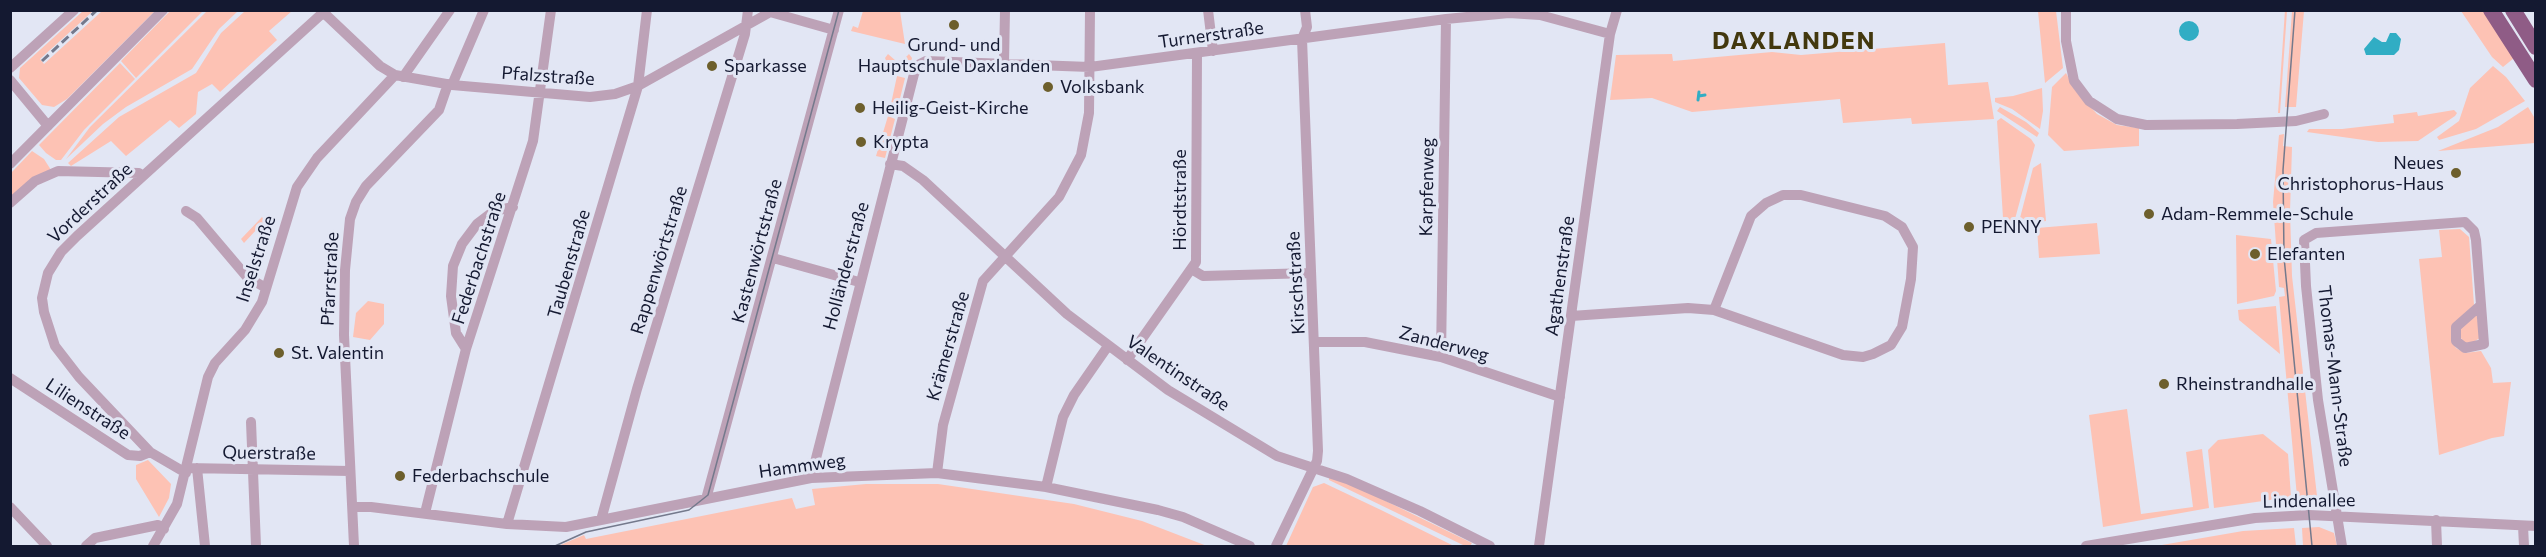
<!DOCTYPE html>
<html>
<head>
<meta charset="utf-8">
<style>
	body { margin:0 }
	#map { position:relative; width:2546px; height:557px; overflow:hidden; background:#e2e6f4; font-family:Commissioner,sans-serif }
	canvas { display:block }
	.frame { position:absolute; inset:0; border:12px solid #141931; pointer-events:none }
</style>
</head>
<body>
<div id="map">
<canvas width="2546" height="557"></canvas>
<div class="frame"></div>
</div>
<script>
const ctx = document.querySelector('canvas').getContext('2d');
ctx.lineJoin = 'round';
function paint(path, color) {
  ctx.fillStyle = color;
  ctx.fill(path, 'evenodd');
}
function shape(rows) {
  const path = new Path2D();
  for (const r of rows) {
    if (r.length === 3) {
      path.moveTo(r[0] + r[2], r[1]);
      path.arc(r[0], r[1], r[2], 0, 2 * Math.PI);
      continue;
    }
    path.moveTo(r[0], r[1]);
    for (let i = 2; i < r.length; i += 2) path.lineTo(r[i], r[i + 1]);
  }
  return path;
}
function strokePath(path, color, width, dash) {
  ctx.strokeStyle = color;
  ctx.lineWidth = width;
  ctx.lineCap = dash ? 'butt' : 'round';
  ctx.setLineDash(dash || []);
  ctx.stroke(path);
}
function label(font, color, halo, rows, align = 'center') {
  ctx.font = font + ' Commissioner,sans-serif';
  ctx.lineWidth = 6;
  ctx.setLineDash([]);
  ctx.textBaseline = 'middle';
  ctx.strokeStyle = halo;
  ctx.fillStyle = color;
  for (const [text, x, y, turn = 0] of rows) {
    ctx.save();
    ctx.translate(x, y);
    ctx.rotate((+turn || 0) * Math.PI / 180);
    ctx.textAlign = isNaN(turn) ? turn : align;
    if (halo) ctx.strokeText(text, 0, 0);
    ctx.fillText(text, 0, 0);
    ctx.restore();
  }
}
paint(shape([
	[2285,10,2287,11,2280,113,2278,113],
	[83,11,93,11,40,59,44,64,102,11,155,11,67,99,54,107,42,105,19,78,20,68],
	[170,11,203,11,136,78,121,61],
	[207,11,238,11,219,29,192,69,126,107,103,124,66,159,90,127],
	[245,11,292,11,269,31,277,40,220,92,212,84,198,92,196,114,179,128,170,120,126,156,111,141,71,166,68,163,119,117,196,73,221,33],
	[863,11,900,11,905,44,851,31,853,26,858,28],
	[2038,11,2056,11,2063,68,2045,83],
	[2292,11,2304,11,2296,107,2285,107],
	[2461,11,2483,11,2514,58,2503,67,2492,57],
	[1945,43,1948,85,1988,82,1994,119,1912,124,1911,118,1843,123,1840,99,1692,112,1652,98,1610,100,1616,55,1672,54,1673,61,1772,52,1801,55],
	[888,54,896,61,903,60,909,54,912,58,910,65,900,70,889,67,885,58],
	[120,63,135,79,84,130,61,160,56,160,46,153,39,145],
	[2493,66,2506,77,2525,101,2476,129,2439,140,2437,137,2459,121,2470,88],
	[2066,73,2075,90,2097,114,2117,125,2139,128,2139,146,2064,151,2048,135,2052,87],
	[897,76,905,78,896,115,889,113],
	[2042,88,2043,111,2040,129,2012,109,1995,102,1995,98,2013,96],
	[2000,107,2026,122,2039,133,2037,137,1997,111],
	[2528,107,2534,117,2535,143,2438,151,2498,127],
	[2454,110,2457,113,2455,116,2418,141,2378,142,2307,132,2309,129,2342,129,2394,123,2393,115,2417,112,2418,116],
	[888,116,895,119,885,158,876,156],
	[2001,118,2031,139,2035,145,2015,219,2004,234,1997,121],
	[2284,134,2283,146,2292,147,2290,212,2292,276,2317,496,2297,497,2279,297,2285,296,2284,288,2279,287,2273,202,2279,135],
	[32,151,44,159,51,170,11,197,11,173],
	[2041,163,2046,221,2036,222,2020,218,2033,168],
	[262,217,270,228,265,233,258,228,244,243,241,239],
	[2097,223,2100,254,2039,258,2037,228],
	[2460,229,2469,237,2474,305,2453,324,2452,340,2456,348,2465,353,2481,351,2491,368,2493,383,2511,382,2504,436,2492,438,2439,455,2419,259,2442,257,2439,230],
	[2236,235,2271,239,2276,291,2274,296,2237,304],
	[368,301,384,304,384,324,370,340,353,337,356,313],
	[2276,306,2280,354,2239,320,2238,310],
	[2477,314,2480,338,2470,344,2464,342,2460,337,2461,328],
	[2127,409,2141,514,2193,507,2186,452,2202,449,2209,508,2103,527,2089,415],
	[2263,434,2288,454,2291,497,2214,508,2208,450,2218,440],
	[148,460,171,484,169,498,159,517,136,479,136,465],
	[1329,476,1355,486,1472,543,1470,546,1465,546,1329,480],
	[1324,483,1381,510,1454,546,1286,546,1313,487],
	[866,484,938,484,1074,504,1142,521,1207,546,558,546,584,535,586,539,792,498,796,509,815,505,812,489],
	[2319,527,2334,533,2337,546,2303,546,2302,528],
	[2294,528,2296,546,2156,546,2243,531]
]), '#fdc2b4');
paint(shape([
	[2189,31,10],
	[2390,33,2396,33,2401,39,2399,50,2394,55,2366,55,2364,49,2374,37,2382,42,2386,42]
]), '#30adc4');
strokePath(shape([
	[1699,96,1705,95],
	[1698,100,1699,92]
]), '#30adc4', 3);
strokePath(shape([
	[1208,10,1213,51],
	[2066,10,2066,41,2074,81,2089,101,2117,119,2146,125,2237,124,2296,121,2324,114],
	[770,12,834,30],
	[324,13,380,66,395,75,452,85,590,97,615,94,638,86,774,10],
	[1004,63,1005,10],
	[10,68,74,10],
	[403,77,450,10],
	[10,80,48,126],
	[452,85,484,10],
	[10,164,163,10],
	[890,164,903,166,923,180,1067,314,1168,390,1277,456,1347,479,1420,511,1490,546],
	[10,203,35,181,58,171,139,173,142,176],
	[186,211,197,218,247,277,266,288],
	[773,258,859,282],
	[1193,270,1203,276,1311,273],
	[1571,316,1688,308,1714,310,1751,216,1766,203,1783,195,1801,195,1885,216,1902,227,1913,247,1911,279,1902,327,1891,345,1873,354,1863,357,1843,355,1714,310],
	[1316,342,1365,342,1441,357,1560,397],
	[466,349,456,333,451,296,453,266,462,244,477,224,494,211,513,207],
	[1441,357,1446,19],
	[1127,360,1196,262,1197,53],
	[10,378,128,455,140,456,150,452],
	[251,422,256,546],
	[187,468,350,471],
	[197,468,205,546],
	[186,473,150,452,79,377,55,346,44,312,42,298,48,273,61,252,77,236,326,10],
	[937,473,943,425,983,281,1059,197,1081,155,1089,113,1090,10],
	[811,478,914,74,920,64,926,61,1090,67,1446,19,1509,13,1540,15,1610,34],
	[1046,487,1063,417,1074,395,1108,346],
	[706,499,839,10],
	[10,507,47,546],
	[354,507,371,507,507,524,566,527,811,478,937,473,1046,487,1158,510,1183,517,1250,546],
	[425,513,466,349,533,141,551,10],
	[601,520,637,389,745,34,748,10],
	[2436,520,2437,546],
	[507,524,638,86,647,10],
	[2523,526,2524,546],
	[86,546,95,538,158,525,164,529],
	[153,546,177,504,208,377,215,363,245,330,262,302,297,187,317,158,395,75],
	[354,546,344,335,345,270,350,219,356,202,366,186,439,110,448,84],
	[1276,546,1317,461,1318,451,1302,39,1307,27,1305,10],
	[1539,546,1610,34,1617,10],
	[2086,546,2255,518,2309,515,2536,526],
	[2342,546,2318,400,2306,286,2304,240,2316,233,2465,222,2474,231,2476,240,2484,344,2465,348,2456,341,2456,327,2481,305]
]), '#bda2b7', 10);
strokePath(shape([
	[2491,10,2536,80],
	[2513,10,2536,47]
]), '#8f5c86', 16);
strokePath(shape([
	[2295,10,2283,170,2284,257,2312,546],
	[555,546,586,532,689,510,708,495,839,10]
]), '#74798c', 1.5);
strokePath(shape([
	[42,61,97,10]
]), '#74798c', 3, [9, 4.5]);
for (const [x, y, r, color] of [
	[954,25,6,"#6d5f2c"],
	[712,66,6,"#6d5f2c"],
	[1048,87,6,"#6d5f2c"],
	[860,108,6,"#6d5f2c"],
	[861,142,6,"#6d5f2c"],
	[2456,173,6,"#6d5f2c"],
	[2149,214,6,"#6d5f2c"],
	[1969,227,6,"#6d5f2c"],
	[2255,254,6,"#6d5f2c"],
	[279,353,6,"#6d5f2c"],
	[2164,384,6,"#6d5f2c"],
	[400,476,6,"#6d5f2c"]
]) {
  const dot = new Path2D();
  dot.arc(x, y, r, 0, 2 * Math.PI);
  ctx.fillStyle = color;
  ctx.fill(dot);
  strokePath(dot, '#e2e6f4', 2);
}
label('18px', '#141931', '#e2e6f4', [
	["Turnerstraße",1211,35,-8],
	["Pfalzstraße",548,76,4],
	["Karpfenweg",1427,187,-89],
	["Hördtstraße",1180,200,-90],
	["Vorderstraße",90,203,-43],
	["Kastenwörtstraße",757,251,-75],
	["Federbachstraße",479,258,-72],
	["Inselstraße",256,259,-72],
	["Rappenwörtstraße",659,260,-73],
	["Taubenstraße",569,264,-74],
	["Holländerstraße",846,266,-75],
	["Agathenstraße",1560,276,-82],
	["Pfarrstraße",330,279,-87],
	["Kirschstraße",1296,283,-93],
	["Zanderweg",1444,344,15],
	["Krämerstraße",948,346,-74],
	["Valentinstraße",1178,373,34],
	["Thomas-Mann-Straße",2335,376,83],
	["Lilienstraße",88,409,33],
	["Querstraße",269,453,1],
	["Hammweg",802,466,-8],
	["Lindenallee",2309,501,-1]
]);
label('18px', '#141931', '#e2e6f4', [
	["Grund- und",954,45,"center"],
	["Hauptschule Daxlanden",954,66,"center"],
	["Sparkasse",724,66],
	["Volksbank",1060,87],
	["Heilig-Geist-Kirche",872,108],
	["Krypta",873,142],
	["Neues",2444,163,"right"],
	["Christophorus-Haus",2444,184,"right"],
	["Adam-Remmele-Schule",2161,214],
	["PENNY",1981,227],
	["Elefanten",2267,254],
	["St. Valentin",291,353],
	["Rheinstrandhalle",2176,384],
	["Federbachschule",412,476]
], 'left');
ctx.letterSpacing = '1.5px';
label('bold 24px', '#43380e', '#e2e6f4', [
	["DAXLANDEN",1794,41]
]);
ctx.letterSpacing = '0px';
</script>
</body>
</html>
